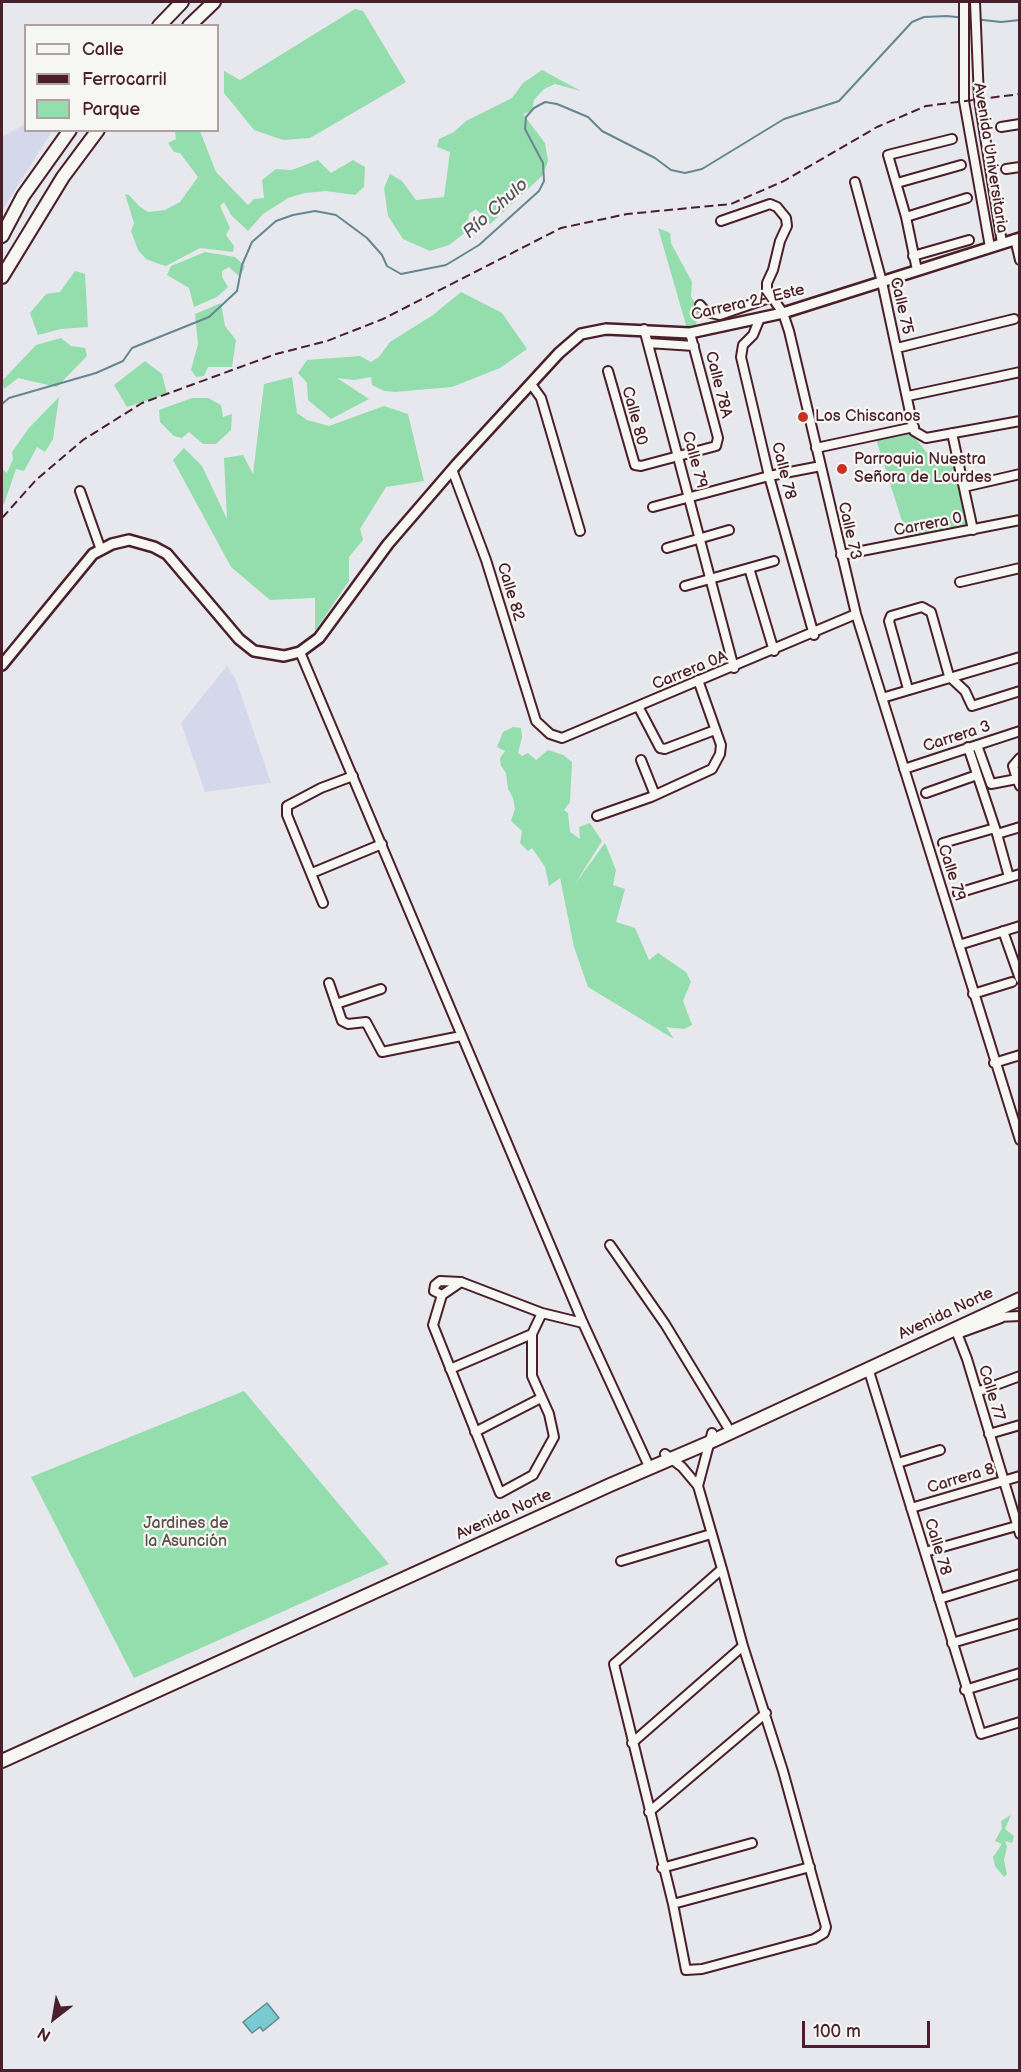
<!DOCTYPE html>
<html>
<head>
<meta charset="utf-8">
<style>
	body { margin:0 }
	#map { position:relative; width:1021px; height:2072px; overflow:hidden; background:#e7e8ee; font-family:"Balsamiq Sans",sans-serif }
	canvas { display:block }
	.frame { position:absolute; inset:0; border:3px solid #4a1f2b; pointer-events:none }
	.legend { position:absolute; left:24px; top:24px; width:195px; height:108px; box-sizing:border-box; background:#f6f6f2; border:2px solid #b1a0a2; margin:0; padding:8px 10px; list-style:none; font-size:18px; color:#4a1f2b }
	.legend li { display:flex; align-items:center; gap:12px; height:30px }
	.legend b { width:30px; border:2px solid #b1a0a2 }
	.north { position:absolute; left:24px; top:1988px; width:60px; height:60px; -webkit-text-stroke:4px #f6f6f2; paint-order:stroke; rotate:211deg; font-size:16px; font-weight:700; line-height:24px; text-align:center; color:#4a1f2b }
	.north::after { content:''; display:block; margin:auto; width:21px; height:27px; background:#4a1f2b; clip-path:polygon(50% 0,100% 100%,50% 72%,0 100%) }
	.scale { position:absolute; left:802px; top:2021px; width:128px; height:27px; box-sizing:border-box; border:3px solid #4a1f2b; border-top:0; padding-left:8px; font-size:18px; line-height:21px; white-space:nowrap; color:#4a1f2b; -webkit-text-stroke:4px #f6f6f2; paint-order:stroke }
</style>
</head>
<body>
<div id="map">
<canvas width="1021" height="2072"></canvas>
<div class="frame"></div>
<ul class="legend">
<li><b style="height:8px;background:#f6f6f2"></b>Calle</li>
<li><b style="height:8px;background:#4a1f2b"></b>Ferrocarril</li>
<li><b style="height:16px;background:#94ddad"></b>Parque</li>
</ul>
<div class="north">N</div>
<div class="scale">100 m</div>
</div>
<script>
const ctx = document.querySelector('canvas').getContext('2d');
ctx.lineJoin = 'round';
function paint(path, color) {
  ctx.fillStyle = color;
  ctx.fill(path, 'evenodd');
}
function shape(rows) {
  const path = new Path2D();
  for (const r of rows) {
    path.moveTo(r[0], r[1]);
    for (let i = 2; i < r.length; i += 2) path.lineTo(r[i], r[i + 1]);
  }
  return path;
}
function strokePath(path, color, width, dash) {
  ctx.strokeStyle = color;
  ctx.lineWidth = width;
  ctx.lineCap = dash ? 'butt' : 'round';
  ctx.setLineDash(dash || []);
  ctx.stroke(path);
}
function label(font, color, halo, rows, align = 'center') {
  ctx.font = font + ' "Balsamiq Sans",sans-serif';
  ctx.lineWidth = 4.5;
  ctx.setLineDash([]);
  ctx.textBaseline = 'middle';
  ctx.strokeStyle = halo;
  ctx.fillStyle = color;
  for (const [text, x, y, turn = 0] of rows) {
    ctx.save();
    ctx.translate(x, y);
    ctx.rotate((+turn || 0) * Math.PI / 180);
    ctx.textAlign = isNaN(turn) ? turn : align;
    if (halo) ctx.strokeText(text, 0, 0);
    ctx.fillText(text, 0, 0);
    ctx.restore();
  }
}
paint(shape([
	[25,124,26,130,52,131,2,211,2,137],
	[227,666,236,680,271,783,205,792,181,723]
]), '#d5d7ea');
paint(shape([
	[355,9,363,11,406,82,310,138,283,140,254,130,224,93,224,71,240,80],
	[542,70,581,91,555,84,544,89,534,100,532,111,523,114,545,143,548,161,543,175,490,224,476,209,469,214,466,232,449,245,430,251,403,239,388,216,384,188,390,174,402,181,416,200,444,197,450,152,437,147,439,139,454,132,466,121,512,98,523,83],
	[175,131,200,131,216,172,248,205,254,199,264,198,262,180,276,169,292,170,318,160,331,173,353,160,365,167,364,187,355,195,326,191,305,193,288,198,263,214,248,231,231,215,224,202,220,206,230,228,226,235,234,246,233,252,200,248,166,266,159,264,146,259,138,250,131,231,134,223,125,194,129,195,139,206,148,212,165,210,180,202,198,177,180,153,174,152,168,143,176,139],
	[658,228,670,233,671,243,692,282,691,297,699,308,695,330,688,332],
	[205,252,235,257,245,266,240,277,229,267,222,271,222,277,228,287,217,297,194,307,189,288,167,275,171,266],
	[75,271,85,274,88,327,61,329,38,335,30,313,46,294,60,292],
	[461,292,502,313,527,349,500,368,452,387,395,392,384,391,372,385,371,377,354,380,337,378,369,399,331,419,308,400,307,383,298,373,307,360,360,356,371,362,379,357,390,342,433,315],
	[221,303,225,326,236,340,232,367,208,367,204,376,196,377,191,370,198,344,195,314],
	[61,338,71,346,85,348,87,356,57,387,18,378,4,389,2,381,36,345],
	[145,361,162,374,167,394,127,407,114,385],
	[292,377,297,413,307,420,329,426,384,406,408,414,424,481,386,487,360,529,363,540,349,557,349,581,315,631,315,598,270,600,231,567,173,460,184,448,202,466,227,519,224,458,243,455,253,474,264,384],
	[59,397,53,439,45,452,37,447,24,471,16,469,4,504,2,503,2,469,7,473,13,459,12,452,29,428],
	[192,398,208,398,221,405,223,417,232,414,231,430,216,444,203,444,189,432,182,438,174,436,160,422,159,410],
	[909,431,928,454,942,466,954,464,968,528,908,540,876,439],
	[513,727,521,728,522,737,518,753,522,756,528,753,536,760,548,750,563,755,572,762,570,802,564,810,568,813,570,832,580,839,579,827,590,823,602,841,575,884,605,843,616,870,613,885,625,889,616,922,635,928,649,960,658,953,686,972,691,982,683,1001,692,1025,684,1029,666,1027,674,1039,588,987,574,947,560,878,549,886,545,867,532,848,528,851,520,843,522,831,511,821,515,809,513,798,508,789,506,773,501,766,500,758,505,751,497,747,503,732],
	[244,1391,389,1564,134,1678,31,1477],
	[1011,1815,1005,1829,1014,1836,1012,1843,1005,1841,1007,1847,1004,1860,1007,1874,1004,1877,995,1866,993,1857,1002,1844,995,1841,1002,1828,1001,1821]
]), '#94ddad');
const water = shape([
	[267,2003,279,2018,263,2031,260,2027,252,2033,243,2022,267,2003]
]);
paint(water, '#79cad3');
strokePath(water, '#668690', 1.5);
strokePath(shape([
	[2,404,9,398,96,373,123,361,132,348,209,317,237,291,242,265,252,242,276,221,293,215,315,211,336,215,367,238,382,255,387,266,401,274,446,265,479,245,539,191,544,181,543,163,525,129,526,117,534,108,545,102,557,104,588,117,602,131,655,158,671,170,685,173,702,169,784,119,839,101,912,22,924,17,947,16,1001,22,1020,20]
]), '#668690', 2);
const minor = shape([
	[964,2,964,101,990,247],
	[975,2,979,99,1002,243],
	[1001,127,1020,124],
	[1006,169,1020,167],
	[855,182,882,282,914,431,926,438,1020,421],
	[897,183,961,165],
	[906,217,967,198],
	[721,221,770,204,777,207,786,218,787,226,780,241,773,270,767,283,767,290,783,313,789,331,856,614,1020,1140],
	[1015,239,1020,260],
	[913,256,969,240],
	[917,270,906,217,888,155,952,139],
	[700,305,706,312,720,315,772,297],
	[760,318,753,335,743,345,741,357,769,476,814,635],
	[644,329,734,668],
	[648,343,694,346],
	[897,348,1014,319],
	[608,371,635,465,641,466,716,446,718,438,690,333],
	[531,384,541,398,580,531],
	[908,396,1020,372],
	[952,433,973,530],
	[816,448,914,427],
	[453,472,486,560,536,721,550,734,562,738,856,614],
	[964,487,1020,474],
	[80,491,101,550],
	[653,507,769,476,821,466],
	[667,548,729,530],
	[841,555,1020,520],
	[749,568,774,651],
	[960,582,1020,568],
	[685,586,774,561],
	[300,652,583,1323,647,1462],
	[908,689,889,621,891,616,922,607,931,612,949,676,965,691,972,706,1020,691],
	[882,698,1020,657],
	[638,706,660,748,665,749,715,730],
	[977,745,991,784,1017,779,1020,786],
	[968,747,997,834,1020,827],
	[641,760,655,795],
	[904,769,1020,731],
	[1017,779,1013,766,1020,758],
	[926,793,977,775],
	[597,816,651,797,712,769,720,754,721,745,698,680],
	[997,834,1009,877],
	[943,843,995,828],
	[312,873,382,844],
	[958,893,1020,874],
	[323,903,287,815,287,806,321,788,353,776],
	[1003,931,1020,979],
	[959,945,1020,926],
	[329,983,342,1021,348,1024,366,1022,382,1052,461,1036],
	[973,994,1012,982],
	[336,1004,381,989],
	[994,1063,1020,1055],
	[610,1245,665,1324,727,1426],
	[461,1282,442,1295,434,1291,435,1285,440,1281,461,1282,542,1313,583,1323],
	[442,1295,433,1325,500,1493,533,1475,554,1437,549,1414,532,1376,532,1334,542,1313],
	[998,1317,1020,1316],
	[955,1328,967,1359,1020,1534],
	[957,1334,1001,1318],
	[868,1368,981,1734,1020,1722],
	[450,1369,532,1334],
	[977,1392,1020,1376],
	[475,1432,541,1398],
	[989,1434,1020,1425],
	[665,1454,682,1467,698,1486,722,1569,743,1646,783,1771,826,1927,824,1933,814,1939,702,1969,686,1970,673,1904,614,1664,722,1569],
	[898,1463,940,1450],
	[698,1486,712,1433],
	[911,1508,1020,1476],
	[925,1552,1020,1525],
	[621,1561,711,1534],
	[939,1599,1020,1574],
	[952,1643,1020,1623],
	[965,1690,1020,1673],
	[632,1743,743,1646],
	[649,1812,766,1713],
	[662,1868,752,1843],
	[673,1904,810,1867]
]);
const tertiary = shape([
	[2,665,93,554,112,544,129,540,154,547,167,554,239,639,254,651,284,656,300,652,319,638,388,544,457,464,559,353,581,334,606,329,690,333,783,313,1020,238]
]);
const primary = shape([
	[2,1761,610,1485,708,1443,1020,1299]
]);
const trunk = shape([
	[159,26,182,2],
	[189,26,214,2],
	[2,236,23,196,70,130],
	[2,277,63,177,98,130]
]);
strokePath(minor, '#4a1f2b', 12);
strokePath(tertiary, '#4a1f2b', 14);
strokePath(primary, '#4a1f2b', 16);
strokePath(trunk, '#4a1f2b', 16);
strokePath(minor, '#f6f6f2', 8);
strokePath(tertiary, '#f6f6f2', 9);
strokePath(primary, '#f6f6f2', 12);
strokePath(trunk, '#f6f6f2', 12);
strokePath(shape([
	[2,518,36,480,83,440,142,403,276,354,327,341,383,319,561,228,627,214,731,204,784,181,877,127,926,106,1020,94]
]), '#4a1f2b', 2, [9, 4.5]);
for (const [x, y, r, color] of [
	[803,417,6,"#c8321e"],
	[842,469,6,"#c8321e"]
]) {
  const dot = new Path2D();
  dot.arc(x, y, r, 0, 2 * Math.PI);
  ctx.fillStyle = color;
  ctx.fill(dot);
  strokePath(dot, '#f6f6f2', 2);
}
label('16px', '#4a1f2b', '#f6f6f2', [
	["Avenida Universitaria",990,158,81],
	["Carrera 2A Este",748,303,-13],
	["Calle 75",901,306,77],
	["Calle 78A",718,385,76],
	["Calle 80",634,416,75],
	["Calle 79",694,460,75],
	["Calle 78",783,471,76],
	["Carrera 0",928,525,-11],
	["Calle 73",849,531,77],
	["Calle 82",510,592,73],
	["Carrera 0A",690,671,-22],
	["Carrera 3",957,737,-18],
	["Calle 79",951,873,72],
	["Avenida Norte",946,1314,-25],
	["Calle 77",991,1393,73],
	["Carrera 8",961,1479,-17],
	["Avenida Norte",504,1515,-24],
	["Calle 78",937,1547,73]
]);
label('16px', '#4a1f2b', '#f6f6f2', [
	["Los Chiscanos",815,417],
	["Parroquia Nuestra",854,460],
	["Señora de Lourdes",854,478]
], 'left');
label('16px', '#5c4e4c', '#f6f6f2', [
	["Jardines de",186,1524],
	["la Asunción",186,1542]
]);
label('italic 18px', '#58525d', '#f6f6f2', [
	["Río Chulo",496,209,-42]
]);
</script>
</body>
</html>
